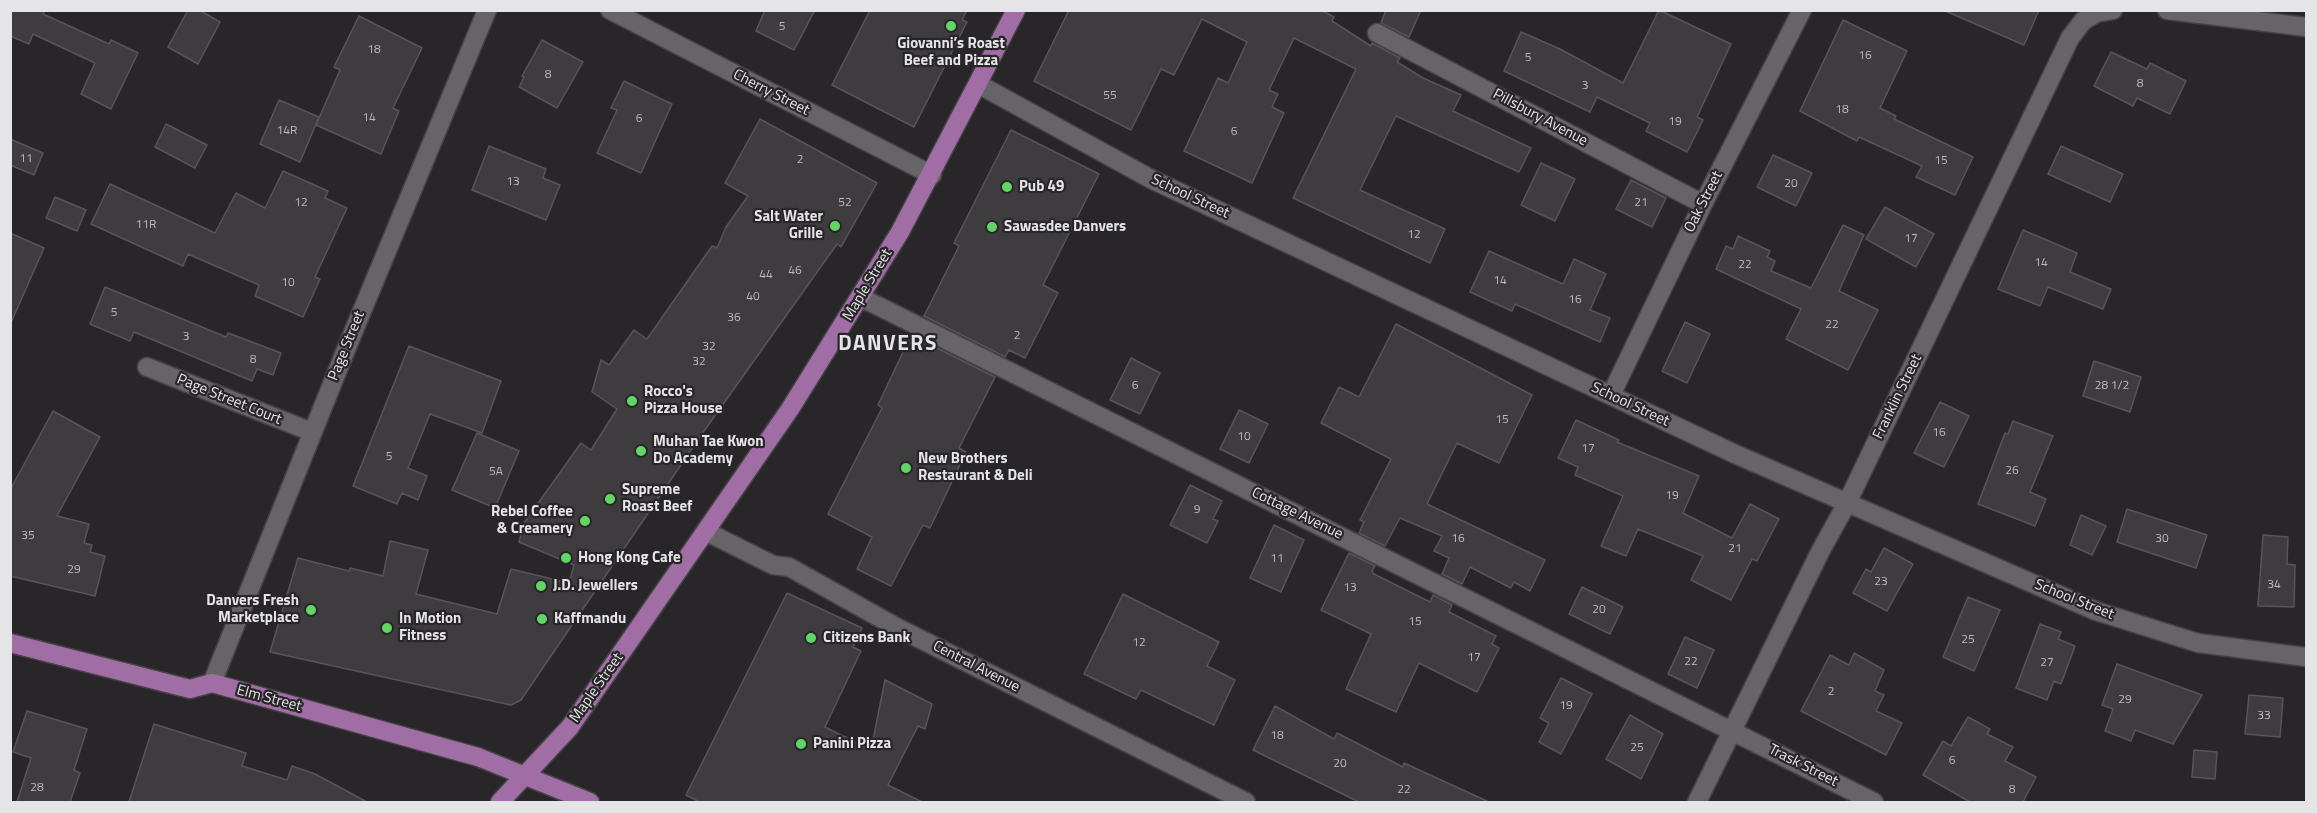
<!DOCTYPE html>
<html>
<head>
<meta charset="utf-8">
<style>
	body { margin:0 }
	#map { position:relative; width:2317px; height:813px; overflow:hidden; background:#282629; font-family:"Titillium Web",sans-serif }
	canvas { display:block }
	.frame { position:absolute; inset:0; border:12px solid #e5e4e6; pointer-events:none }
</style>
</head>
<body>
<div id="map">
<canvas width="2317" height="813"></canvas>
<div class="frame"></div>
</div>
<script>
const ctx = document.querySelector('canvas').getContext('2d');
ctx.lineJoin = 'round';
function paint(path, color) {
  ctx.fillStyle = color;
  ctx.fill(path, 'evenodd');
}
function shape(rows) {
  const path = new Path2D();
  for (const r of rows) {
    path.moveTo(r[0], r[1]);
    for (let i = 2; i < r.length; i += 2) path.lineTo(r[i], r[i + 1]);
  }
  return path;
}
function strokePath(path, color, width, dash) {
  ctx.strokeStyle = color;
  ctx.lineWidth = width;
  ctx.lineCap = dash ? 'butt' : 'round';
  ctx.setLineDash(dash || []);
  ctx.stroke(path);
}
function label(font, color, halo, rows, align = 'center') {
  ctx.font = font + ' "Titillium Web",sans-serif';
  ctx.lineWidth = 4.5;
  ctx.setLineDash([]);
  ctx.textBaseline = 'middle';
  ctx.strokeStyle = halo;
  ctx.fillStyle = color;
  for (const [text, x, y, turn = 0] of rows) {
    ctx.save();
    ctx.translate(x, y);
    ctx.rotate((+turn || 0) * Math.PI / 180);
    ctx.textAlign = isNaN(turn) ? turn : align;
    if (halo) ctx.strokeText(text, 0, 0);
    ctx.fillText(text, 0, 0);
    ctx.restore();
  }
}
const building = shape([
	[10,10,45,10,43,14,109,44,111,40,138,53,111,109,81,94,95,63,33,34,29,44,10,36,10,10],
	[188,10,199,10,220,22,198,64,168,47,188,10],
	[765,10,815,10,794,50,756,31,765,10],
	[870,10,967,10,962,20,967,22,914,127,832,85,870,10],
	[1069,10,1321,10,1334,17,1332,21,1371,46,1372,43,1400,58,1397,62,1423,78,1461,95,1453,111,1531,148,1519,172,1396,116,1360,190,1445,229,1430,263,1293,198,1356,69,1294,38,1269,90,1278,94,1272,107,1284,113,1252,183,1184,151,1218,78,1228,83,1247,42,1202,19,1174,75,1161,69,1131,130,1034,81,1069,10],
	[1386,10,1421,10,1409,37,1381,23,1386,10],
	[1659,10,1731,44,1697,117,1703,120,1687,152,1646,131,1650,123,1597,97,1590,112,1504,71,1521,32,1560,49,1623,83,1659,10],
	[1943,10,2039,10,2024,45,1943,10],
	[359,16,422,48,393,108,399,111,381,154,316,125,340,70,334,67,359,16],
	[1843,20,1907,51,1880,108,1896,116,1894,119,1973,157,1955,195,1916,177,1922,166,1859,137,1857,141,1800,111,1843,20],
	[542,40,583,62,557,108,519,87,524,77,522,76,542,40],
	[2111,52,2147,69,2150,63,2186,81,2170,114,2137,98,2133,106,2094,86,2111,52],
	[624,81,672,104,641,173,597,153,617,110,611,108,624,81],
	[279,100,319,117,300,162,260,144,279,100],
	[760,119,877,183,841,247,837,244,704,431,521,700,511,705,506,704,270,652,298,558,349,571,350,568,383,576,390,541,428,550,416,594,497,614,511,569,569,583,574,565,519,542,524,523,581,443,591,450,617,409,592,392,601,360,609,365,634,330,647,339,712,246,717,248,726,227,748,196,725,183,760,119],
	[166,124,207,145,195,168,155,147,166,124],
	[1011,130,1099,174,1043,285,1058,293,1025,358,1009,350,1005,357,924,316,959,246,954,243,1011,130],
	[10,139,43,153,34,175,10,165,10,139],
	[489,146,546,169,543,178,560,185,546,220,472,190,489,146],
	[2061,146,2123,174,2110,202,2048,174,2061,146],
	[1773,155,1812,173,1796,206,1757,187,1773,155],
	[1541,163,1575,179,1555,221,1521,205,1541,163],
	[283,171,328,191,325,198,347,208,315,277,320,279,303,317,255,296,259,285,188,254,183,266,91,224,110,184,215,233,236,193,265,208,283,171],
	[1631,180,1666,198,1652,227,1616,209,1631,180],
	[55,197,86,210,77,231,46,218,55,197],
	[1885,207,1934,234,1916,267,1866,239,1885,207],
	[1843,225,1864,235,1839,291,1878,310,1848,370,1786,339,1801,309,1716,269,1726,246,1733,249,1738,236,1770,251,1767,257,1775,261,1771,271,1811,288,1843,225],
	[2023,230,2077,253,2070,272,2111,289,2103,309,2048,287,2040,306,1998,289,2023,230],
	[10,233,44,248,10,325,10,233],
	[1489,251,1563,284,1574,259,1606,274,1590,310,1610,318,1600,342,1515,304,1512,311,1470,292,1489,251],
	[105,287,226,337,228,333,281,353,273,375,257,369,252,381,134,332,130,341,90,324,105,287],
	[1685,322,1710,334,1687,383,1662,371,1685,322],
	[1396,324,1532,395,1499,463,1457,443,1427,504,1545,560,1530,591,1514,582,1511,588,1470,567,1462,584,1442,574,1449,558,1434,551,1442,536,1400,518,1385,546,1359,533,1364,522,1360,520,1391,459,1321,423,1339,387,1359,397,1396,324],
	[911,335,995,377,959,448,966,452,930,528,923,525,891,586,857,569,872,537,828,514,882,408,878,405,911,335],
	[409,346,501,381,482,433,430,414,408,468,427,476,418,500,402,493,397,504,353,486,409,346],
	[1131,358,1160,373,1140,414,1110,400,1131,358],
	[2094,361,2141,377,2130,412,2083,396,2094,361],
	[1940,402,1969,416,1944,467,1914,453,1940,402],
	[1239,410,1268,424,1249,463,1220,449,1239,410],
	[53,411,100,437,57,516,89,524,84,543,92,545,90,552,105,556,95,596,10,576,10,490,53,411],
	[1576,420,1619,440,1617,442,1699,476,1683,513,1732,538,1750,504,1779,519,1757,561,1752,559,1731,600,1691,580,1703,556,1638,529,1626,556,1601,546,1623,496,1575,475,1578,467,1558,458,1576,420],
	[2013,421,2053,436,2030,492,2046,499,2035,526,1978,504,2005,433,2008,434,2013,421],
	[477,433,519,451,495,508,452,490,477,433],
	[1190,485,1222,501,1213,519,1218,521,1207,543,1170,525,1190,485],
	[2127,509,2207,535,2196,568,2117,542,2127,509],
	[2081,515,2106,526,2092,555,2070,545,2081,515],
	[1274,525,1304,540,1281,592,1250,578,1274,525],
	[2263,535,2288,537,2287,564,2295,565,2294,607,2258,606,2263,535],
	[1884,548,1913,564,1887,611,1853,593,1866,569,1871,572,1884,548],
	[1349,553,1375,566,1372,571,1374,574,1430,602,1433,595,1452,605,1449,612,1496,636,1492,644,1499,648,1477,692,1419,663,1396,712,1346,689,1371,634,1321,610,1349,553],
	[1582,587,1623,607,1610,634,1569,614,1582,587],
	[787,593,862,628,853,647,861,651,825,727,871,750,885,680,932,704,925,729,918,726,888,785,922,802,700,802,686,795,787,593],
	[1123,594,1219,642,1207,666,1235,680,1214,725,1141,690,1136,699,1084,674,1123,594],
	[1968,597,2000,610,1974,671,1943,657,1968,597],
	[2040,624,2061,632,2058,639,2075,646,2061,684,2054,681,2047,700,2016,688,2040,624],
	[1685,637,1714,650,1697,688,1668,674,1685,637],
	[1854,653,1884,670,1875,691,1884,695,1876,711,1902,723,1886,755,1801,711,1830,655,1849,665,1854,653],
	[2117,664,2202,695,2173,744,2135,730,2131,741,2105,731,2113,709,2102,705,2117,664],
	[1561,678,1592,694,1561,754,1539,742,1549,723,1540,718,1561,678],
	[2249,695,2283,698,2280,737,2245,734,2249,695],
	[1275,706,1334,739,1337,733,1403,767,1404,763,1489,802,1359,802,1253,750,1275,706],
	[27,711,87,729,74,770,80,773,70,802,17,802,31,758,13,752,27,711],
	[1630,715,1663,734,1641,779,1606,759,1630,715],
	[1968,717,1990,729,1987,734,2013,747,2005,761,2036,777,2023,802,1970,802,1923,775,1943,741,1951,746,1968,717],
	[154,724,246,753,242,766,287,780,292,766,315,774,367,802,129,802,154,724],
	[2194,750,2217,752,2215,779,2192,777,2194,750]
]);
paint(building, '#3f3c3f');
strokePath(building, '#575557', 1.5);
const minor = shape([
	[610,10,932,175],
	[2167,10,2306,27],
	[1377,33,1703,204],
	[978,84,1151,179,1735,454,2096,611,2198,643,2306,657],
	[862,298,1874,802],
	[147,367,312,432],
	[1611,395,1703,204,1802,10],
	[707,532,773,565,789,567,898,628,1246,802],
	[212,683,345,352,487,10],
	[1697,802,1821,550,1847,503,2070,38,2083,21,2096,13,2113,10]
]);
const major = shape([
	[10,643,190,689,212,683,478,757,590,802],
	[500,802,570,727,790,409,900,232,1016,10]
]);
strokePath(minor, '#444244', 21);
strokePath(major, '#444244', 21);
strokePath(minor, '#676467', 18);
strokePath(major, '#a06da5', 18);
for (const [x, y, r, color] of [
	[951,26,6,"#65d467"],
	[1007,187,6,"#65d467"],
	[835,226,6,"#65d467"],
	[992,227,6,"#65d467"],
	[632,401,6,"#65d467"],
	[641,451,6,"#65d467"],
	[906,468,6,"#65d467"],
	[610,499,6,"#65d467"],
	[585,521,6,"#65d467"],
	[566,558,6,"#65d467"],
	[541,586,6,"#65d467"],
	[311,610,6,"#65d467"],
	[542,619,6,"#65d467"],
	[387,628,6,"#65d467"],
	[811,638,6,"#65d467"],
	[801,744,6,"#65d467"]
]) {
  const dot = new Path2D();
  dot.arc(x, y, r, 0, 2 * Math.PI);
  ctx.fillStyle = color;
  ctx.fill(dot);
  strokePath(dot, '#282629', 2);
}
label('12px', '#bcbabc', null, [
	["5",782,27],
	["18",374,50],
	["16",1865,56],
	["5",1528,58],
	["8",548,75],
	["8",2140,84],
	["3",1585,86],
	["55",1110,96],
	["18",1842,110],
	["14",369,118],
	["6",639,119],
	["19",1675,122],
	["14R",287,131],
	["6",1234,132],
	["11",26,159],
	["2",800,160],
	["15",1941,161],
	["13",513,182],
	["20",1791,184],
	["12",301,203],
	["52",845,203],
	["21",1641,203],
	["11R",146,225],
	["12",1414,235],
	["17",1911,239],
	["14",2041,263],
	["22",1745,265],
	["46",795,271],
	["44",766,275],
	["14",1500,281],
	["10",288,283],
	["40",753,297],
	["16",1575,300],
	["5",114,313],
	["36",734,318],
	["22",1832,325],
	["2",1017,336],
	["3",186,337],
	["32",709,347],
	["8",253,360],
	["32",699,362],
	["6",1135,386],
	["28 1/2",2112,386],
	["15",1502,420],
	["16",1939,433],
	["10",1244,437],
	["17",1588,449],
	["5",389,457],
	["26",2012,471],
	["5A",496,472],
	["19",1672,496],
	["9",1197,510],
	["35",28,536],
	["16",1458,539],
	["30",2162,539],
	["21",1735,549],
	["11",1277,559],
	["29",74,570],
	["23",1881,582],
	["34",2274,585],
	["13",1350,588],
	["20",1599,610],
	["15",1415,622],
	["25",1968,640],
	["12",1139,643],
	["17",1474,658],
	["22",1691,662],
	["27",2047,663],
	["2",1831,692],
	["29",2125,700],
	["19",1566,706],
	["33",2264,716],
	["18",1277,736],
	["25",1637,748],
	["6",1952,761],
	["20",1340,764],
	["28",37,788],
	["22",1404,790],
	["8",2012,790]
]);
label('bold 15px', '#e5e4e6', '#282629', [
	["Giovanni’s Roast",951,44,"center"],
	["Beef and Pizza",951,61,"center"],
	["Pub 49",1019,187],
	["Salt Water",823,217,"right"],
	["Grille",823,234,"right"],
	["Sawasdee Danvers",1004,227],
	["Rocco's",644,392],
	["Pizza House",644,409],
	["Muhan Tae Kwon",653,442],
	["Do Academy",653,459],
	["New Brothers",918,459],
	["Restaurant & Deli",918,476],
	["Supreme",622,490],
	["Roast Beef",622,507],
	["Rebel Coffee",573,512,"right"],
	["& Creamery",573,529,"right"],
	["Hong Kong Cafe",578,558],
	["J.D. Jewellers",553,586],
	["Danvers Fresh",299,601,"right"],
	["Marketplace",299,618,"right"],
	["In Motion",399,619],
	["Fitness",399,636],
	["Kaffmandu",554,619],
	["Citizens Bank",823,638],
	["Panini Pizza",813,744]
], 'left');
label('15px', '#e5e4e6', '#282629', [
	["Cherry Street",771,93,27],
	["Pillsbury Avenue",1540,118,28],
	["School Street",1190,197,25],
	["Oak Street",1704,202,-63],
	["Maple Street",868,285,-59],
	["Page Street",347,346,-68],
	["Franklin Street",1898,397,-64],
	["Page Street Court",229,400,22],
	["School Street",1630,405,25],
	["Cottage Avenue",1297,514,26],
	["School Street",2074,600,22],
	["Central Avenue",976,667,27],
	["Maple Street",597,688,-55],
	["Elm Street",269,699,15],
	["Trask Street",1803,766,27]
]);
ctx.letterSpacing = '1.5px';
label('bold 21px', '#e5e4e6', '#282629', [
	["DANVERS",888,345]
]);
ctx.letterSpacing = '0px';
</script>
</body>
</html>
